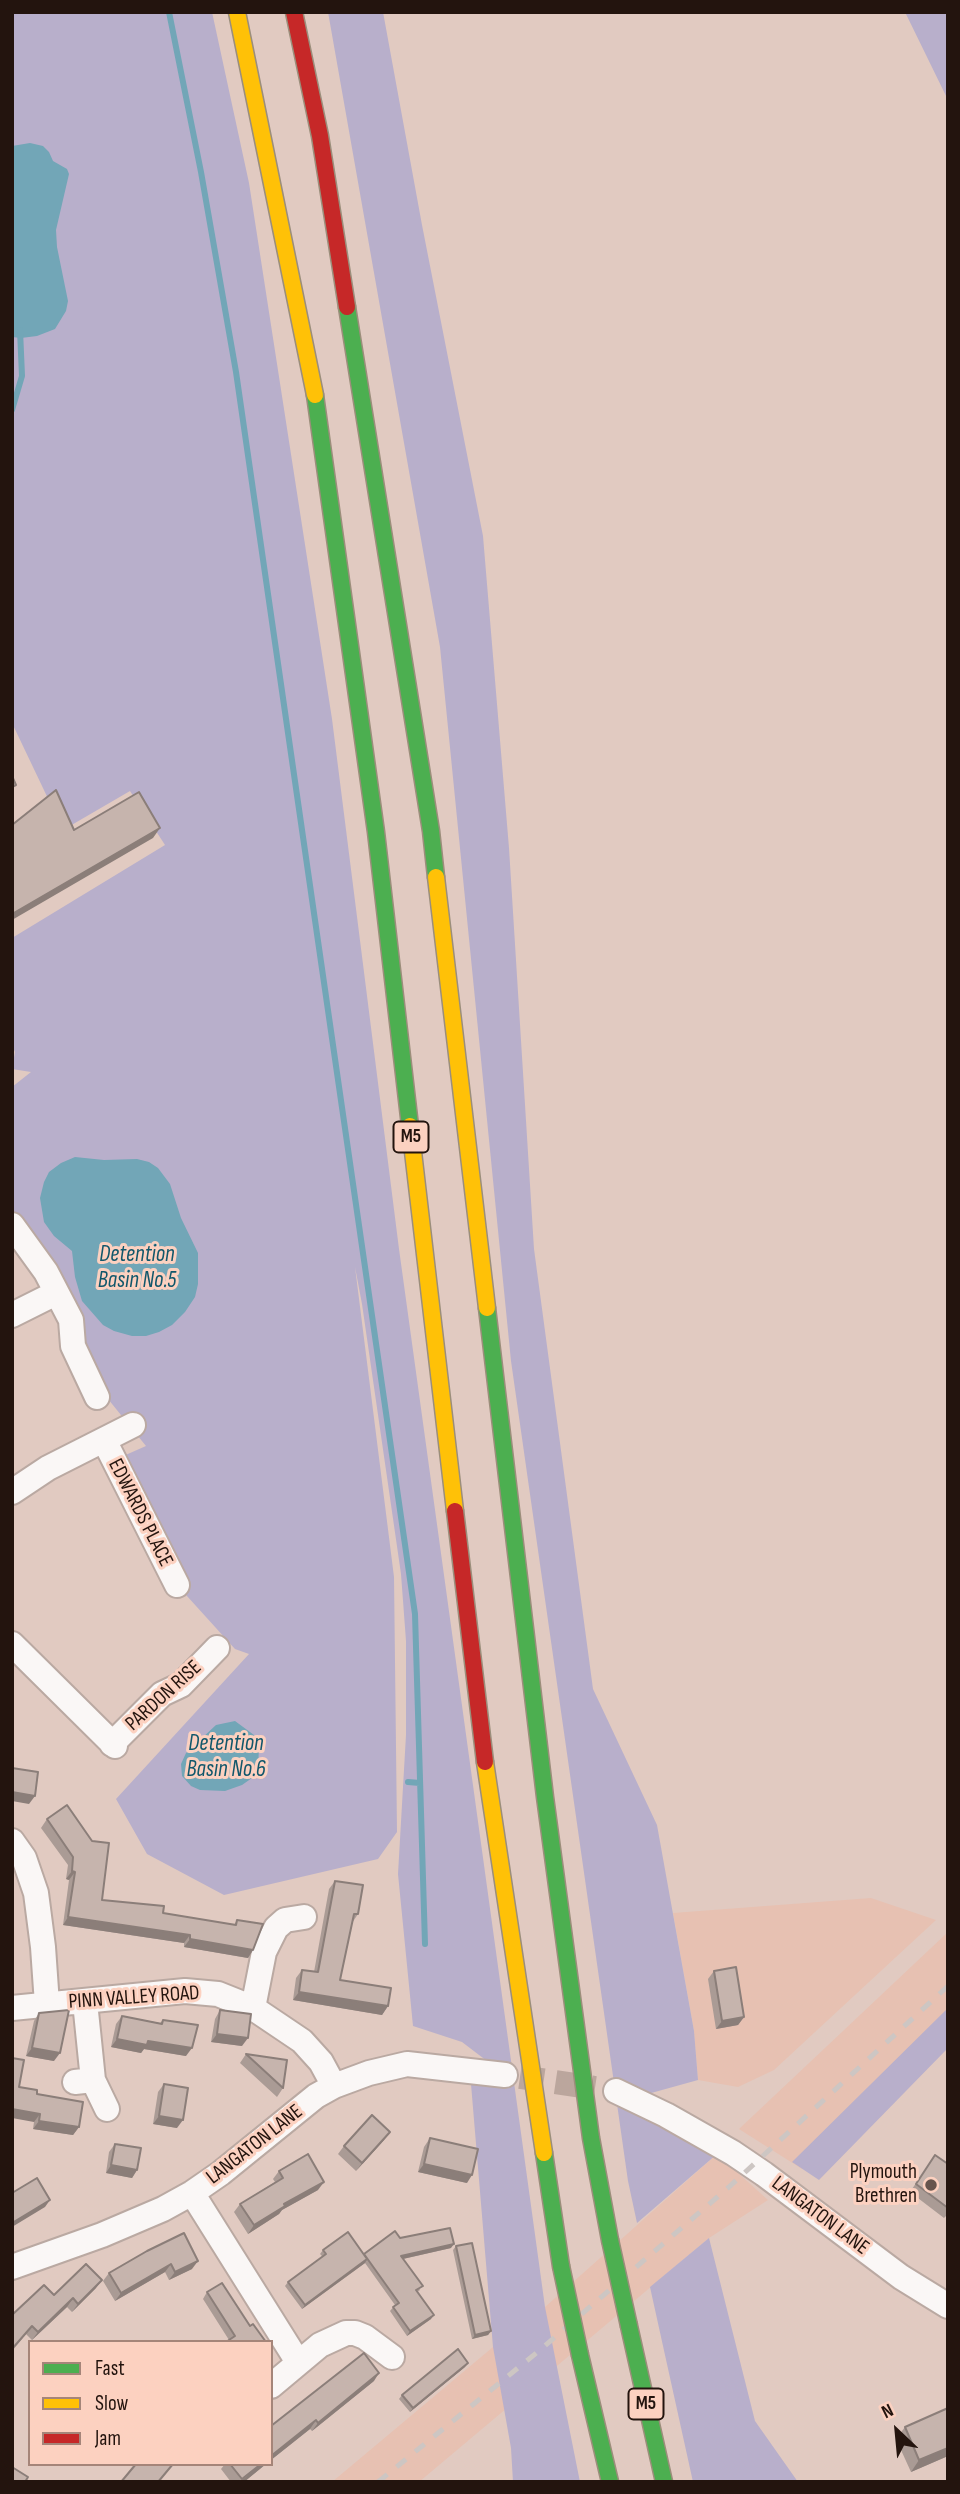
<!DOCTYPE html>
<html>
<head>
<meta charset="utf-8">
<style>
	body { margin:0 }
	#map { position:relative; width:960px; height:2494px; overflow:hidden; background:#e1cac1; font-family:"Sofia Sans Condensed",sans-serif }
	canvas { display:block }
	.frame { position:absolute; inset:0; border:14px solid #23140e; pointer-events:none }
	.legend { position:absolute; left:28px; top:2340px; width:245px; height:126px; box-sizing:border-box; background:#fcd1c0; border:2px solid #a58579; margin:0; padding:9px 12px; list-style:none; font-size:21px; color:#23140e }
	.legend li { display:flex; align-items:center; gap:14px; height:35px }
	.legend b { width:35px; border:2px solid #a58579 }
	.north { position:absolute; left:862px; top:2396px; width:70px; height:70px; -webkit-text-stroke:5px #fcd1c0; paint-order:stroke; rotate:334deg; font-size:19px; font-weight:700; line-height:28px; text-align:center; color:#23140e }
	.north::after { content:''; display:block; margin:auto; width:24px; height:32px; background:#23140e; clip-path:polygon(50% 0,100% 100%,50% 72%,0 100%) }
</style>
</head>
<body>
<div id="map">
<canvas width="960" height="2494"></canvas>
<div class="frame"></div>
<ul class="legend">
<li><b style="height:9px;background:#4caf50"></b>Fast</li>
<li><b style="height:9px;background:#ffc107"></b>Slow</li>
<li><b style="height:9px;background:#c62828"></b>Jam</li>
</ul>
<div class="north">N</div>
</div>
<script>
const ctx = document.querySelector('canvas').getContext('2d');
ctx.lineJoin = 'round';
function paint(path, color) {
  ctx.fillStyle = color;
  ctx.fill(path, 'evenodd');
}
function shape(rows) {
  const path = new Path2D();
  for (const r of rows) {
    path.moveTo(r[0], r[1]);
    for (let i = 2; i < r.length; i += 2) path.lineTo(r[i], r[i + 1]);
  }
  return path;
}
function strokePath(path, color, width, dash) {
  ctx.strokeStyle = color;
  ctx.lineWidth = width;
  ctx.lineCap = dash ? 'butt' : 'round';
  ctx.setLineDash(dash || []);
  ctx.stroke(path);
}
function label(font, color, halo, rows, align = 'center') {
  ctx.font = font + ' "Sofia Sans Condensed",sans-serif';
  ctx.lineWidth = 6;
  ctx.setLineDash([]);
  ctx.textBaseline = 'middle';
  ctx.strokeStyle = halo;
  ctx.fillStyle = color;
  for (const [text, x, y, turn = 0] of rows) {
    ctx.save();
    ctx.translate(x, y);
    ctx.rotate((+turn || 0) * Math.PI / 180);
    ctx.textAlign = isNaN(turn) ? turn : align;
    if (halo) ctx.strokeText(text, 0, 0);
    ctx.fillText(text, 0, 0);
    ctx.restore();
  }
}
paint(shape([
	[871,1898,936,1920,774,2070,738,2087,698,2080,694,2031,673,1913],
	[948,1932,948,2038,802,2169,739,2129],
	[717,2154,768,2200,709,2238,419,2482,332,2482,493,2347,545,2307]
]), '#e7c1b2');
paint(shape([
	[12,12,212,12,249,183,332,719,399,1249,545,2307,580,2482,513,2482,511,2448,493,2347,471,2084,504,2074,462,2042,413,2026,398,1874,406,1735,406,1641,401,1574,362,1304,355,1267,394,1577,397,1832,378,1859,224,1895,147,1854,116,1799,249,1654,235,1649,177,1585,121,1457,146,1446,104,1394,12,1234,12,1087,31,1072,12,1069,15,1052,12,1045,12,938,165,845,130,791,63,830,12,723],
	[328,12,383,12,422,225,483,536,509,848,534,1249,593,1689,657,1825,694,2031,698,2080,644,2095,717,2154,637,2223,628,2181,511,1361,440,647],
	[905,12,948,12,948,100],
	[948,2008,948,2048,819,2180,792,2162],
	[709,2238,755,2421,798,2482,693,2482,650,2287]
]), '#b8afcb');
paint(shape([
	[30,143,43,146,49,152,53,161,67,169,69,174,56,230,57,247,68,301,66,311,55,329,37,336,21,338,12,337,12,146],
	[75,1157,104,1160,137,1159,149,1162,158,1168,170,1184,181,1218,198,1253,198,1284,195,1297,185,1312,172,1325,159,1332,146,1336,132,1336,114,1331,103,1325,82,1301,75,1277,72,1251,54,1236,44,1222,40,1198,44,1182,49,1172,61,1163],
	[235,1721,254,1735,259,1746,258,1770,252,1778,242,1785,225,1791,200,1790,191,1786,182,1776,181,1764,186,1753,216,1725]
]), '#72a6b7');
strokePath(shape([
	[169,12,201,172,236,372,415,1614,425,1944],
	[12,410,22,376,20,330],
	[408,1782,420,1783]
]), '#72a6b7', 6);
strokePath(shape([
	[520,2077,595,2088]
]), '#bba69d', 24, [24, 12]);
const street = shape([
	[12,1225,46,1272,71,1320,73,1346,97,1397],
	[12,1315,56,1293],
	[104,1440,177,1585],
	[12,1492,48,1468,133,1425],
	[12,1644,115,1746],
	[112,1744,162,1694,181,1685,217,1648],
	[12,1841,24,1858,36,1893,43,1947,47,2004],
	[12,2008,185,1991,218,1994,253,2008,302,2041,321,2062,334,2086],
	[253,2008,264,1952,276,1928,285,1920,304,1917],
	[93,2080,107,2109],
	[75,2082,93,2080,85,2002],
	[616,2091,666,2115,733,2153,764,2174,901,2277,948,2306],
	[192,2193,298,2362],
	[12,2267,102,2235,163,2209,192,2193,221,2173,316,2096,334,2086,369,2073,407,2064,505,2075],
	[271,2386,320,2345,346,2333,355,2333,365,2337,392,2357]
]);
const fast = shape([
	[347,307,431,831,436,877],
	[315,395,376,832,410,1126],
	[487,1308,545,1797,591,2138,610,2240],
	[544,2153,561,2266],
	[629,2326,664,2482],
	[580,2355,610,2482]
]);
const slow = shape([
	[237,12,315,395],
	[436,877,487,1308],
	[410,1126,455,1511],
	[485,1762,544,2153]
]);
const jam = shape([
	[294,12,320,136,347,307],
	[455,1511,485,1762]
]);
strokePath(street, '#baa9a2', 28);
strokePath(fast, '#9b8e7b', 19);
strokePath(slow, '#9b8e7b', 19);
strokePath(jam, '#9b8e7b', 19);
strokePath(street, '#faf7f6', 24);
strokePath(fast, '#4caf50', 16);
strokePath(slow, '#ffc107', 16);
strokePath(jam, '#c62828', 16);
strokePath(shape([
	[378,2482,540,2350,729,2187,948,1986]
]), '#cdc6c3', 5, [12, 12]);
const fastBridge = shape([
	[610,2240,629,2326],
	[561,2266,580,2355]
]);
strokePath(fastBridge, '#9b8e7b', 19, []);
strokePath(fastBridge, '#4caf50', 16);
paint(shape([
	[67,1805,102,1900,163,1913,234,1925,237,1920,253,1950,248,1958,184,1947,184,1943,63,1925,69,1880,66,1879,68,1865,41,1828,47,1819],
	[335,1881,358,1914,352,1923,340,1980,388,2006,382,2015,293,2000,296,1978,302,1970,314,1972,329,1889],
	[714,1971,744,2017,738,2025,716,2029,708,1979],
	[220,2010,242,2046,211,2042,215,2019],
	[39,2013,54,2061,26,2056,34,2021],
	[122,2016,160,2023,163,2020,186,2056,144,2049,141,2053,111,2047,116,2024],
	[246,2054,283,2088,277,2097,240,2063],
	[164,2084,177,2128,153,2124,158,2092],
	[19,2087,37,2094,79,2127,73,2135,33,2129,34,2122],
	[430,2138,467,2183,418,2172,424,2147],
	[384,2140,356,2171,338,2154,344,2146],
	[115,2144,137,2170,132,2178,106,2173,109,2152],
	[935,2155,948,2164,948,2214,944,2218,910,2192],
	[279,2171,318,2190,282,2210,279,2214,248,2234,234,2212,240,2204,275,2182,273,2179],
	[400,2238,451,2248,403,2259,420,2290,417,2292,431,2319,407,2336,390,2311,395,2305,365,2263,302,2309,285,2286,288,2282,323,2257,320,2254,323,2250,364,2254],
	[456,2246,491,2331,488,2335,472,2339,453,2250],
	[147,2251,192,2269,169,2280,165,2272,115,2301,103,2281,109,2273],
	[96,2288,72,2312,67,2307,32,2340,26,2334,12,2351,54,2295],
	[207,2292,250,2326,229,2340,203,2299],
	[465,2367,410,2412,399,2399,402,2395],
	[374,2381,312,2431,310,2429,271,2460,271,2426],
	[905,2427,948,2456,911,2472,896,2439],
	[225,2464,266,2464,244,2482,231,2482,221,2469]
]), '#aa9b95');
paint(shape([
	[160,828,153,838,12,920,12,914],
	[12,1792,35,1796,29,1804,12,1801],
	[72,1871,75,1872,69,1880,66,1879],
	[68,1917,190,1935,184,1943,63,1925],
	[190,1939,253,1950,248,1958,184,1947],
	[299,1992,388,2006,382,2015,293,2000],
	[744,2017,738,2025,716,2029,722,2021],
	[217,2034,248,2038,242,2046,211,2042],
	[117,2039,148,2041,192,2048,186,2056,144,2049,141,2053,111,2047],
	[32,2048,60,2053,54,2061,26,2056],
	[12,2109,40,2114,34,2122,12,2118],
	[159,2116,183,2120,177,2128,153,2124],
	[39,2121,79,2127,73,2135,33,2129],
	[390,2132,384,2140,356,2171,362,2163],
	[424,2164,472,2175,467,2183,418,2172],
	[111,2165,137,2170,132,2178,106,2173],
	[324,2182,318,2190,282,2210,279,2214,248,2234,254,2225,284,2204],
	[50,2200,45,2207,12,2227,12,2223],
	[454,2244,451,2248,398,2260,401,2256],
	[367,2259,365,2263,302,2309,305,2305],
	[198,2261,192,2269,169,2280,175,2272],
	[171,2264,165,2272,115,2301,121,2293],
	[102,2280,96,2288,72,2312,78,2304],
	[73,2298,67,2307,32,2340,38,2332],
	[434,2315,431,2319,407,2336,410,2331],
	[491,2331,488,2335,472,2339,475,2335],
	[468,2363,465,2367,410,2412,413,2408],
	[379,2373,374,2381,312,2431,318,2423],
	[316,2420,310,2429,271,2460,271,2456],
	[948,2448,948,2456,911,2472,919,2460],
	[261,2464,266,2464,244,2482,240,2482]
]), '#8b7e79');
const building = shape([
	[12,776,16,785,12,787,12,776],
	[56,790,74,830,139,792,160,828,12,914,12,825,56,790],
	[12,1768,38,1772,35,1796,12,1792,12,1768],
	[67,1805,92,1841,109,1843,102,1900,164,1906,163,1913,236,1925,237,1920,263,1924,253,1950,190,1939,190,1935,68,1917,75,1872,72,1871,73,1857,47,1819,67,1805],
	[335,1881,363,1885,358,1914,354,1914,340,1980,391,1988,388,2006,299,1992,302,1970,318,1972,335,1881],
	[736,1967,744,2017,722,2021,714,1971,736,1967],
	[69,2010,60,2053,32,2048,39,2013,69,2010],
	[220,2010,251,2014,248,2038,217,2034,220,2010],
	[122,2016,162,2024,163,2020,198,2025,192,2048,148,2041,147,2045,117,2039,122,2016],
	[246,2054,287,2060,283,2088,246,2054],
	[12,2058,24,2060,19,2087,37,2090,37,2094,83,2102,79,2127,39,2121,40,2114,12,2109,12,2058],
	[164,2084,188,2088,183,2120,159,2116,164,2084],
	[372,2115,390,2132,362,2163,344,2146,372,2115],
	[430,2138,478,2149,472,2175,424,2164,430,2138],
	[115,2144,141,2148,137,2170,111,2165,115,2144],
	[308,2154,324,2182,284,2204,285,2206,254,2225,240,2204,283,2178,279,2171,308,2154],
	[935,2155,948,2164,948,2208,916,2184,935,2155],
	[37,2178,50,2200,12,2223,12,2193,37,2178],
	[450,2228,454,2244,401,2256,423,2286,416,2290,434,2315,410,2331,393,2307,399,2303,364,2254,395,2231,400,2238,450,2228],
	[348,2232,367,2259,305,2305,288,2282,326,2254,323,2250,348,2232],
	[184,2233,198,2261,175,2272,171,2264,121,2293,109,2273,147,2251,184,2233],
	[472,2243,491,2331,475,2335,456,2246,472,2243],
	[86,2264,102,2280,78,2304,73,2298,38,2332,32,2326,12,2349,12,2315,44,2285,54,2295,86,2264],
	[222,2283,250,2326,253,2324,266,2342,226,2342,235,2336,207,2292,222,2283],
	[458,2349,468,2363,413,2408,402,2395,458,2349],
	[364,2353,379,2373,318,2423,316,2420,271,2456,271,2426,364,2353],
	[948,2408,948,2448,919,2460,905,2427,948,2408],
	[136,2464,173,2464,158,2482,121,2482,136,2464],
	[230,2464,261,2464,242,2479,230,2464],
	[12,2467,28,2477,25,2482,12,2482,12,2467]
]);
paint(building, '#c6b4ad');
strokePath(building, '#8b7e79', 2);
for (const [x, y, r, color] of [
	[931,2185,7,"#66544d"]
]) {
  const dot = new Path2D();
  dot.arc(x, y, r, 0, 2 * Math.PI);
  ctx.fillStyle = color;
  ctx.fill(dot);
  strokePath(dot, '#fcd1c0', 2.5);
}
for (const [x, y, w] of [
	[411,1137,35],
	[646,2404,35]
]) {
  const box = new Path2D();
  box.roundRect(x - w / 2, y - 15.5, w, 31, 5);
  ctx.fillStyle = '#fcd1c0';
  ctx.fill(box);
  strokePath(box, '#23140e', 2);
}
label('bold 19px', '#23140e', null, [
	["M5",411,1137],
	["M5",646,2404]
]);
label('21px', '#23140e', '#fcd1c0', [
	["EDWARDS PLACE",140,1513,63],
	["PARDON RISE",164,1696,-42],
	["PINN VALLEY ROAD",134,1998,-4],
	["LANGATON LANE",255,2145,-38],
	["LANGATON LANE",820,2216,37]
]);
label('21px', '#23140e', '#fcd1c0', [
	["Plymouth",917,2173],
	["Brethren",917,2197]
], 'right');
label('italic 23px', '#11576b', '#fcd1c0', [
	["Detention",137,1255],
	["Basin No.5",137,1281],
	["Detention",226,1744],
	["Basin No.6",226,1770]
]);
</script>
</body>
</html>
